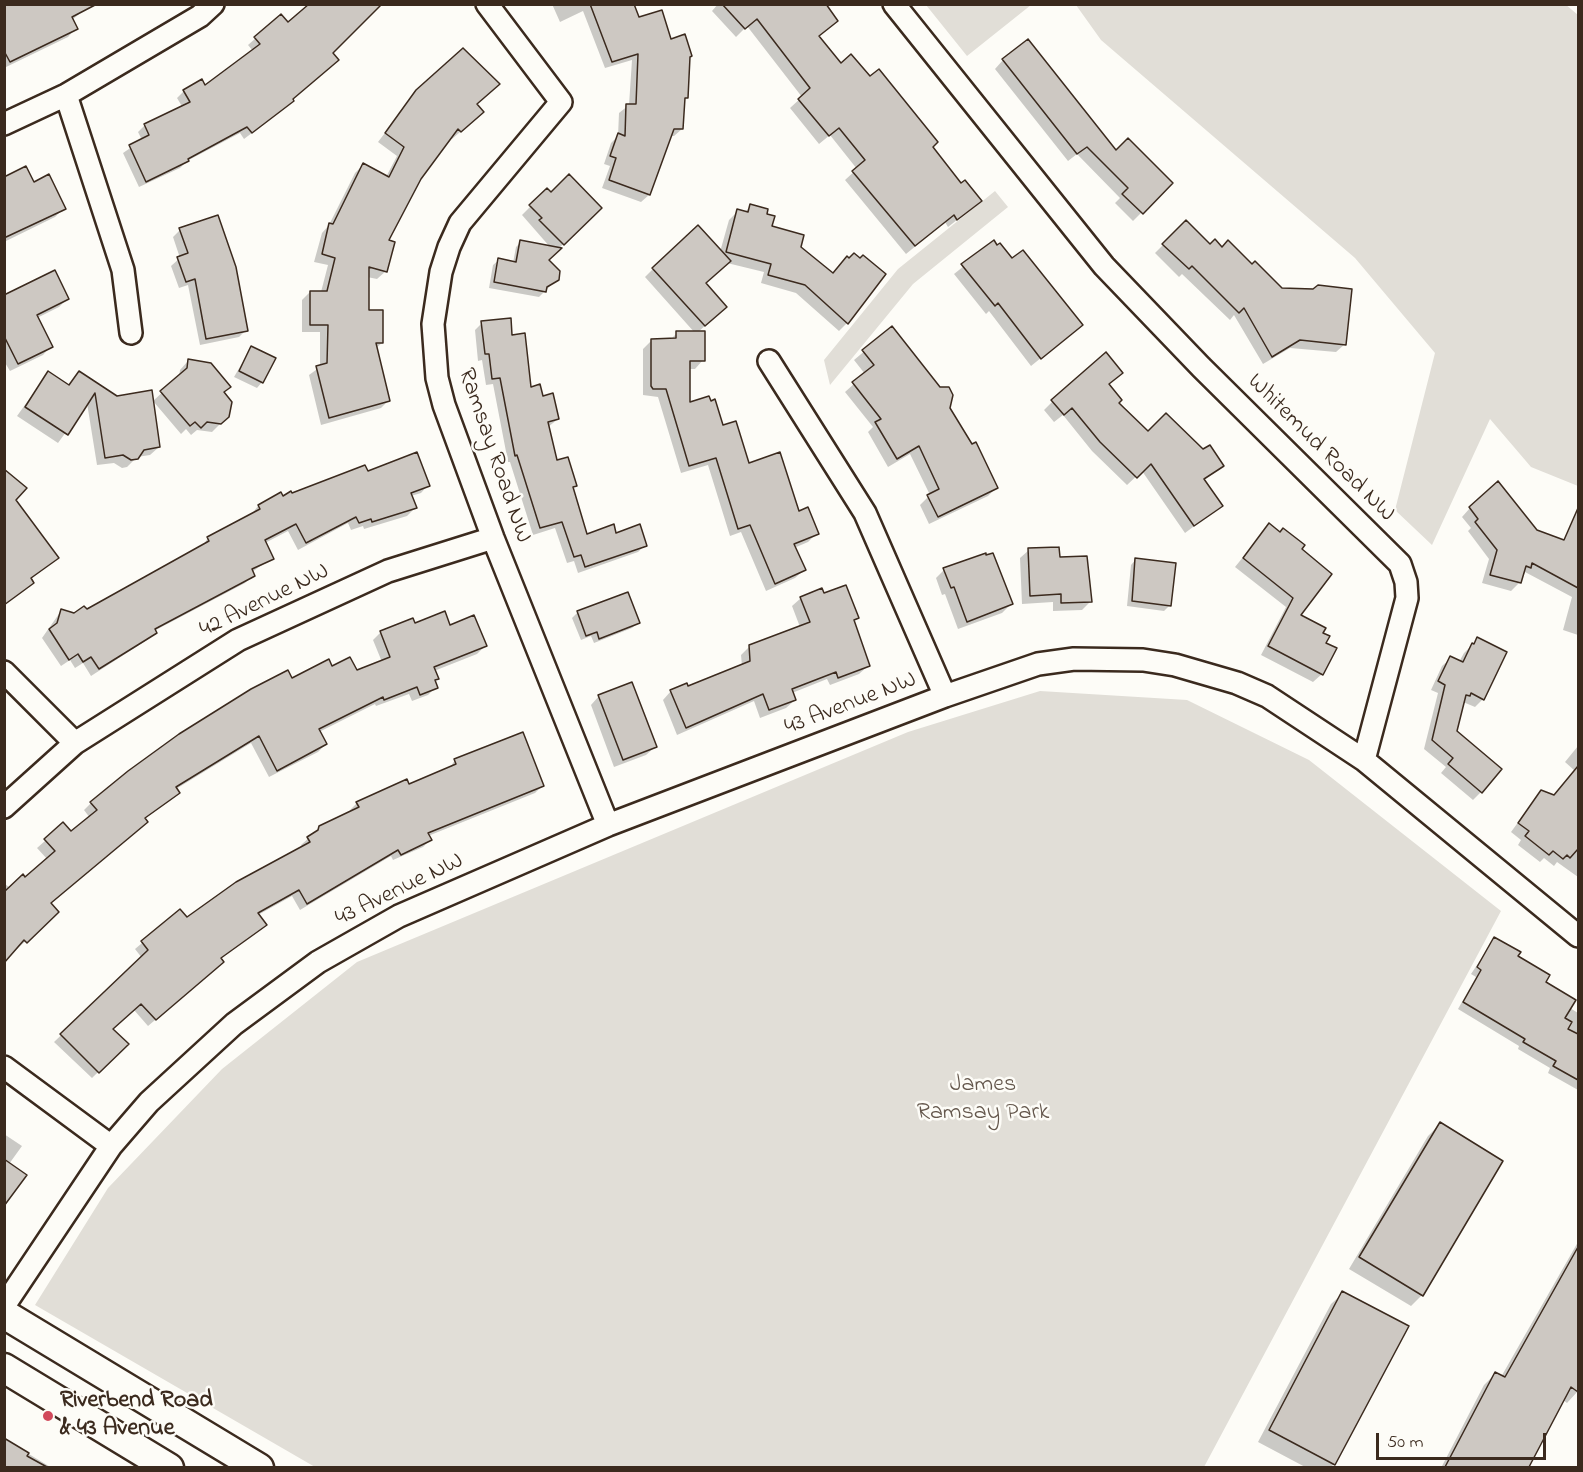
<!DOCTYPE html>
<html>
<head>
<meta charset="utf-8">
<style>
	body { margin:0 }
	#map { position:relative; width:1583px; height:1472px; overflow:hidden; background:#fdfcf7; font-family:"Indie Flower",sans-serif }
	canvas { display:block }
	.frame { position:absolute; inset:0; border:6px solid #3b2a1e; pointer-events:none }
	.scale { position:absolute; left:1376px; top:1433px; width:170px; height:27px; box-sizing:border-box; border:3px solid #3b2a1e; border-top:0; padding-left:8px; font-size:18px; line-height:21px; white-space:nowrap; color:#3b2a1e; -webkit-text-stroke:4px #fdfcf7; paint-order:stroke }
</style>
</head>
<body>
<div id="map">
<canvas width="1583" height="1472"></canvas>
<div class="frame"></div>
<div class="scale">50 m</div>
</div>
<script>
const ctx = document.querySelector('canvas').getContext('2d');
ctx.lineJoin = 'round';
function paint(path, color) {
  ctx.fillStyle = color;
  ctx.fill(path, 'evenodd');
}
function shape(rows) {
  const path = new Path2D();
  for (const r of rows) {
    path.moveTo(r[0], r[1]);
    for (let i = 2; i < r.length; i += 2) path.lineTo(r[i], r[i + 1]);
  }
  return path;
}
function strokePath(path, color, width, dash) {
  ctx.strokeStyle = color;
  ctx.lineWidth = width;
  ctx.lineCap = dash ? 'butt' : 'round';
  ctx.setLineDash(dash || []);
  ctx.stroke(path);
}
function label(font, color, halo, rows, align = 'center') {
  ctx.font = font + ' "Indie Flower",sans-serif';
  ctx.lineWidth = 5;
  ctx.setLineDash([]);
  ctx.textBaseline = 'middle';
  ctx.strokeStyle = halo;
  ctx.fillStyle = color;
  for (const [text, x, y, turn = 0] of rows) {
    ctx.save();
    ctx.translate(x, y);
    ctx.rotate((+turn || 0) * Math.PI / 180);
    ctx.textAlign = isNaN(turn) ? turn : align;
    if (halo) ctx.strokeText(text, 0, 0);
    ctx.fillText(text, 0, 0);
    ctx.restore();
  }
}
paint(shape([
	[1565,4,1578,15,1578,486,1531,467,1490,419,1432,545,1395,510,1435,353,1355,258,1101,40,1076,5],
	[926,5,1031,5,967,56],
	[995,191,1008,207,913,284,830,385,824,360,898,269],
	[1040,691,1187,700,1309,760,1501,911,1204,1467,315,1467,35,1305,108,1188,222,1069,357,962,908,732]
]), '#e1ded7');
paint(shape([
	[4,4,84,10,72,20,76,28,68,37,4,68],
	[552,4,632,4,639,19,670,40,688,58,682,129,674,136,670,136,649,195,641,202,602,188,610,166,604,164,611,143,618,136,619,113,629,105,632,60,605,68,583,11,560,22],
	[718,4,824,4,818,37,840,65,931,147,971,209,948,227,945,222,906,254,845,180,857,169,830,135,819,144,790,108,802,97,747,26,736,37,712,11],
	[281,16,287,24,331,53,285,108,244,139,240,133,187,161,180,168,139,187,123,153,142,140,138,132,145,125,183,108,177,98,184,91,205,87,253,51,248,45],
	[1003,60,1115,152,1171,183,1133,221,1115,203,1120,198,1077,154,1068,161,995,69],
	[417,91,476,104,474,120,452,139,450,137,420,178,387,241,386,271,377,279,367,277,367,311,382,343,376,348,389,400,381,408,321,425,309,375,320,367,320,332,302,332,302,300,310,292,321,292,328,265,314,262,322,233,329,225,355,173,363,165,386,177,397,156,378,142],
	[4,179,64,208,55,217,4,242],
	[547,190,551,194,600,208,547,260,557,279,539,297,489,288,493,265,499,260,513,263,516,247,521,242,550,247,522,215],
	[751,206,765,215,770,227,832,274,847,258,847,323,839,331,796,293,761,283,764,272,727,263,705,284,717,315,697,333,703,360,695,369,688,369,689,404,722,426,748,465,817,533,808,542,794,548,804,570,795,578,766,591,741,532,730,536,708,465,681,473,658,397,643,395,643,349,652,340,670,340,677,333,695,333,645,277,653,269,720,252,729,220,738,211,744,213],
	[1186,222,1210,246,1222,248,1252,266,1345,344,1336,352,1290,348,1263,364,1234,315,1230,320,1182,274,1179,277,1155,253],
	[180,230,246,330,239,337,200,345,188,285,179,288,171,266,180,258,173,237],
	[994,242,1072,333,1031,366,989,311,986,314,954,274],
	[4,297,68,298,59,307,37,318,51,346,43,355,10,371,4,361],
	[482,323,511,336,529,388,542,397,558,419,548,427,556,462,575,486,572,489,586,535,615,535,645,545,638,552,578,573,574,561,567,563,555,528,533,535,510,462,508,462,493,384,486,385,482,360,478,361,475,330],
	[892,328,996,488,988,496,929,524,920,505,930,495,910,454,888,467,868,432,873,427,845,392,865,374,854,360],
	[251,348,262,382,257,388,234,377],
	[188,361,223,393,228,416,212,432,197,430,191,435,186,429,181,434,153,401,179,377,180,370],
	[48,373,68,385,79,373,159,447,150,455,137,457,127,467,122,468,114,463,97,465,87,403,58,443,17,416],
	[1108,385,1117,403,1148,433,1203,451,1222,465,1204,480,1221,506,1185,533,1142,471,1127,485,1092,451,1063,415,1054,422,1044,410,1053,401],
	[4,471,14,500,57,558,30,580,32,583,24,591,4,605],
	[367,473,428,485,421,493,411,496,415,508,407,516,364,529,363,526,351,530,348,523,298,550,288,531,265,543,272,558,252,572,253,575,245,583,154,631,147,640,91,676,83,663,75,668,70,660,61,666,42,638,61,611,74,614,86,611,201,548,208,538,251,515,258,506,280,494,282,498],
	[1470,508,1562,541,1567,536,1578,540,1578,635,1563,630,1572,597,1525,572,1520,582,1511,591,1482,583,1489,559,1468,531,1471,528,1462,517],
	[1269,525,1300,549,1298,616,1321,634,1324,644,1322,674,1313,682,1261,655,1286,607,1235,567],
	[1029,550,1059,559,1090,602,1082,610,1053,611,1053,602,1022,604,1020,558],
	[1136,559,1170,605,1164,611,1127,606,1131,565],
	[944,570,1011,604,1002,613,958,629,945,594,942,595,936,578],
	[823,595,857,618,853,621,868,666,859,674,830,685,827,679,792,693,795,700,786,708,760,718,754,701,677,735,663,700,671,691,687,688,742,666,741,655,750,646,800,627,792,606,801,598],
	[578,612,638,623,632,628,594,643,591,636,581,640,572,618],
	[414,625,449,627,485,646,477,654,434,671,436,687,428,695,412,701,409,694,376,706,375,704,319,732,326,744,318,752,269,777,251,743,176,789,178,793,171,800,144,819,49,904,57,912,4,961,4,883,10,888,47,859,37,848,63,825,71,833,90,818,84,810,91,803,292,680,331,668,356,672,382,662,373,640,381,632],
	[1478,639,1483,699,1475,707,1463,702,1455,732,1481,792,1473,800,1441,773,1446,767,1424,749,1438,693,1431,690,1442,666,1451,658,1459,662,1464,653],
	[599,696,655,747,646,755,614,767,591,705],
	[1578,746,1578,877,1557,862,1554,866,1544,858,1540,862,1518,845,1521,840,1511,832,1541,791,1553,797,1575,771,1565,762],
	[455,760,542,786,535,793,428,836,430,840,423,847,393,860,391,856,300,910,292,896,258,915,265,925,220,959,216,969,148,1026,134,1010,111,1029,127,1044,92,1078,54,1042,142,958,135,949,180,911,186,919,303,848,301,845,320,828,351,813,350,810,357,803,449,769],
	[1495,938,1570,1008,1578,1013,1578,1090,1548,1073,1550,1068,1518,1049,1519,1046,1458,1009,1476,977,1471,974],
	[1440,1124,1422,1295,1411,1306,1349,1269,1428,1136],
	[4,1134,22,1146,9,1164,4,1203],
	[1578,1242,1578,1391,1567,1403,1563,1400,1528,1468,1441,1468,1484,1385,1495,1374,1501,1377],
	[1343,1293,1334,1464,1330,1468,1307,1468,1258,1442,1331,1304],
	[4,1439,52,1468,4,1468]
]), '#0003');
const building = shape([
	[4,4,97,4,72,17,78,29,10,62,4,51,4,4],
	[309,4,382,4,333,53,339,60,293,99,294,101,252,133,247,127,188,159,189,161,146,182,129,145,149,135,144,124,190,102,183,90,202,79,205,85,260,44,254,37,281,14,288,22,309,4],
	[590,4,634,4,639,17,662,10,671,39,685,34,692,56,690,57,688,98,685,98,683,129,674,129,650,195,609,180,616,158,610,156,618,133,625,136,626,104,636,104,638,54,612,62,590,4],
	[722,4,826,4,838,21,819,36,841,63,851,54,870,76,879,69,938,142,933,147,961,183,965,180,982,201,957,220,954,215,915,246,852,171,865,160,839,128,829,136,798,99,810,88,757,19,745,29,722,4],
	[1028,39,1116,150,1128,138,1173,183,1143,214,1122,194,1128,188,1087,147,1077,154,1002,59,1028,39],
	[463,48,500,84,477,104,484,112,461,132,458,129,421,179,389,240,395,242,387,272,369,267,369,310,383,310,383,343,376,343,390,401,329,418,316,366,327,363,328,325,310,325,310,291,327,291,335,258,322,254,329,223,333,224,363,163,389,177,404,147,385,133,416,90,463,48],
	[26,166,34,182,49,174,66,209,4,238,4,177,26,166],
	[569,174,602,208,564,245,539,220,542,218,529,205,547,188,551,192,569,174],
	[750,204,768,209,767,214,775,216,772,226,804,235,801,247,833,273,847,256,849,258,854,253,860,258,863,255,886,274,848,324,805,285,768,275,771,264,726,252,737,209,748,212,750,204],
	[218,215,236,267,248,331,206,339,195,279,186,282,177,257,188,253,179,228,218,215],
	[1186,220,1210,244,1215,239,1222,247,1228,240,1252,264,1255,261,1282,288,1313,289,1318,285,1352,289,1346,345,1300,340,1272,357,1244,308,1239,313,1192,266,1189,269,1162,244,1186,220],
	[698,225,731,261,706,283,727,307,705,326,652,268,698,225],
	[520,240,562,248,549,260,560,271,559,280,547,287,546,292,494,282,498,258,516,262,520,240],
	[994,240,997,245,1000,243,1012,258,1023,250,1083,325,1041,359,998,303,995,306,961,264,994,240],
	[55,270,69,299,37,315,53,347,18,364,4,336,4,295,55,270],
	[511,318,512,335,525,333,531,387,540,384,543,396,553,393,559,419,548,422,557,460,568,457,577,486,573,487,587,534,614,524,616,533,640,524,647,546,585,567,581,555,574,557,562,522,540,528,517,455,515,456,500,378,492,379,489,354,485,354,481,321,511,318],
	[892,326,940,387,949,387,953,395,950,408,972,444,976,442,998,488,938,517,927,495,939,489,919,446,897,459,875,422,881,419,852,382,874,365,862,350,892,326],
	[676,331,705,331,705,361,690,361,690,402,709,396,711,401,715,399,723,425,736,421,749,463,780,452,799,511,808,507,819,534,794,544,806,570,775,584,750,525,738,529,716,458,689,466,666,389,653,389,651,386,651,339,676,338,676,331],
	[251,346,276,358,263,383,239,371,251,346],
	[1106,352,1123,373,1109,384,1122,400,1119,403,1148,431,1166,413,1203,449,1210,445,1224,466,1204,479,1223,506,1194,526,1151,464,1137,478,1100,442,1072,408,1064,415,1051,400,1106,352],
	[188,359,211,363,231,387,224,392,232,402,229,417,221,424,207,422,201,428,195,422,190,426,160,391,187,368,188,359],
	[48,371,69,385,79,371,117,396,152,390,160,447,144,450,138,459,131,460,123,455,105,458,95,393,68,435,25,407,48,371],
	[417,452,430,486,411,493,417,508,372,522,371,519,359,523,356,517,306,543,296,524,265,540,274,559,252,569,255,576,155,629,157,633,99,669,91,657,83,662,78,654,69,660,49,629,57,623,61,609,74,613,84,606,87,609,209,541,207,537,260,509,258,505,281,492,283,496,291,491,292,493,365,465,368,471,417,452],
	[4,469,27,488,16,500,59,558,31,578,34,583,4,605,4,469],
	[1498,481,1537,530,1564,540,1578,508,1578,588,1532,563,1531,568,1526,566,1521,583,1490,575,1497,550,1475,522,1478,519,1469,507,1498,481],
	[1269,523,1280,532,1283,528,1305,545,1302,549,1332,574,1301,615,1326,628,1323,633,1330,636,1326,643,1337,648,1323,675,1268,646,1293,598,1243,558,1269,523],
	[1059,547,1060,557,1087,556,1092,602,1061,603,1061,594,1030,596,1028,548,1059,547],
	[986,553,986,555,993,553,1013,604,967,622,954,587,951,588,943,568,986,553],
	[1135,558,1176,563,1171,606,1132,601,1135,558],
	[846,585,859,618,854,620,870,666,838,678,836,672,792,689,796,700,769,710,763,694,686,728,670,690,687,683,688,686,750,661,749,645,810,622,800,597,822,588,824,593,846,585],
	[628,592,640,623,599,639,597,632,586,636,577,611,628,592],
	[445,611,450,625,474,615,487,646,434,667,439,679,435,680,438,688,420,695,417,687,384,700,383,697,319,729,327,744,277,771,259,736,176,787,180,793,145,818,148,822,51,903,59,912,27,943,24,940,4,963,4,892,23,874,25,877,55,851,44,839,63,822,71,831,97,810,90,802,128,771,179,734,251,689,288,670,292,678,329,659,332,666,350,657,357,670,390,657,380,631,413,618,415,623,445,611],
	[1477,637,1507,652,1484,700,1471,693,1470,696,1466,695,1457,731,1502,769,1482,793,1448,764,1453,758,1432,740,1445,685,1438,681,1450,656,1463,662,1472,643,1474,644,1477,637],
	[632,682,657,747,623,760,598,695,632,682],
	[523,732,544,786,428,833,432,840,401,855,398,850,307,904,299,890,258,913,267,925,221,958,224,962,156,1020,141,1004,113,1029,129,1044,99,1073,60,1034,148,950,141,941,180,909,187,917,236,882,310,842,307,837,318,830,319,826,359,807,356,802,407,779,409,784,456,764,454,759,523,732],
	[1578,766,1578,849,1570,858,1567,855,1563,859,1553,851,1549,855,1525,836,1529,831,1518,823,1541,790,1554,795,1578,766],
	[1494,937,1521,952,1518,956,1550,975,1546,982,1576,1000,1565,1018,1572,1022,1568,1029,1578,1034,1578,1080,1553,1066,1556,1061,1523,1042,1525,1039,1463,1002,1481,970,1477,967,1494,937],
	[1440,1122,1503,1161,1423,1296,1359,1257,1440,1122],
	[4,1159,27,1175,4,1206,4,1159],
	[1578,1247,1578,1392,1571,1387,1529,1467,1445,1467,1495,1372,1505,1377,1578,1247],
	[1342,1291,1409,1326,1335,1465,1269,1430,1342,1291],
	[4,1438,29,1453,27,1456,47,1467,4,1467,4,1438]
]);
paint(building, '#cdc8c2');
strokePath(building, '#3b2a1e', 1.5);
const street = shape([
	[487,4,561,102,460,223,449,247,441,272,433,324,437,378,444,405,493,538,608,825],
	[894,4,1104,266,1201,367,1400,564,1406,582,1407,598,1364,760,1578,936],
	[66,95,123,270,131,333],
	[4,124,66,95,200,16,213,4],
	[769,361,865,513,945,696],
	[4,672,75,743],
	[4,807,75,743,238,640,388,571,493,538],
	[4,1067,111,1146],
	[4,1306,111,1146,149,1102,234,1024,318,962,399,916,608,825,945,696,1038,664,1074,659,1143,660,1175,665,1237,683,1267,696,1364,760]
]);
const secondary = shape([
	[4,1314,259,1468],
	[4,1368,169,1468]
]);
strokePath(street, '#3b2a1e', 26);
strokePath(secondary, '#3b2a1e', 33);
strokePath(street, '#fdfcf7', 21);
strokePath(secondary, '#fdfcf7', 28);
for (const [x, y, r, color] of [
	[48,1416,6,"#d1495b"]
]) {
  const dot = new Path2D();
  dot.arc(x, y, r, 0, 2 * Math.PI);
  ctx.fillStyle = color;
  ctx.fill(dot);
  strokePath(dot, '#fdfcf7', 2);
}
label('24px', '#3b2a1e', '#fdfcf7', [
	["Whitemud Road NW",1320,449,45],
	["Ramsay Road NW",493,456,71],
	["42 Avenue NW",265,602,-26],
	["43 Avenue NW",851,705,-21],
	["43 Avenue NW",400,891,-26]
]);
label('24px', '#64574c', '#fdfcf7', [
	["James",983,1086],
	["Ramsay Park",983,1114]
]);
label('bold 24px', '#3b2a1e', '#fdfcf7', [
	["Riverbend Road",60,1402],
	["& 43 Avenue",60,1430]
], 'left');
</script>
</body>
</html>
